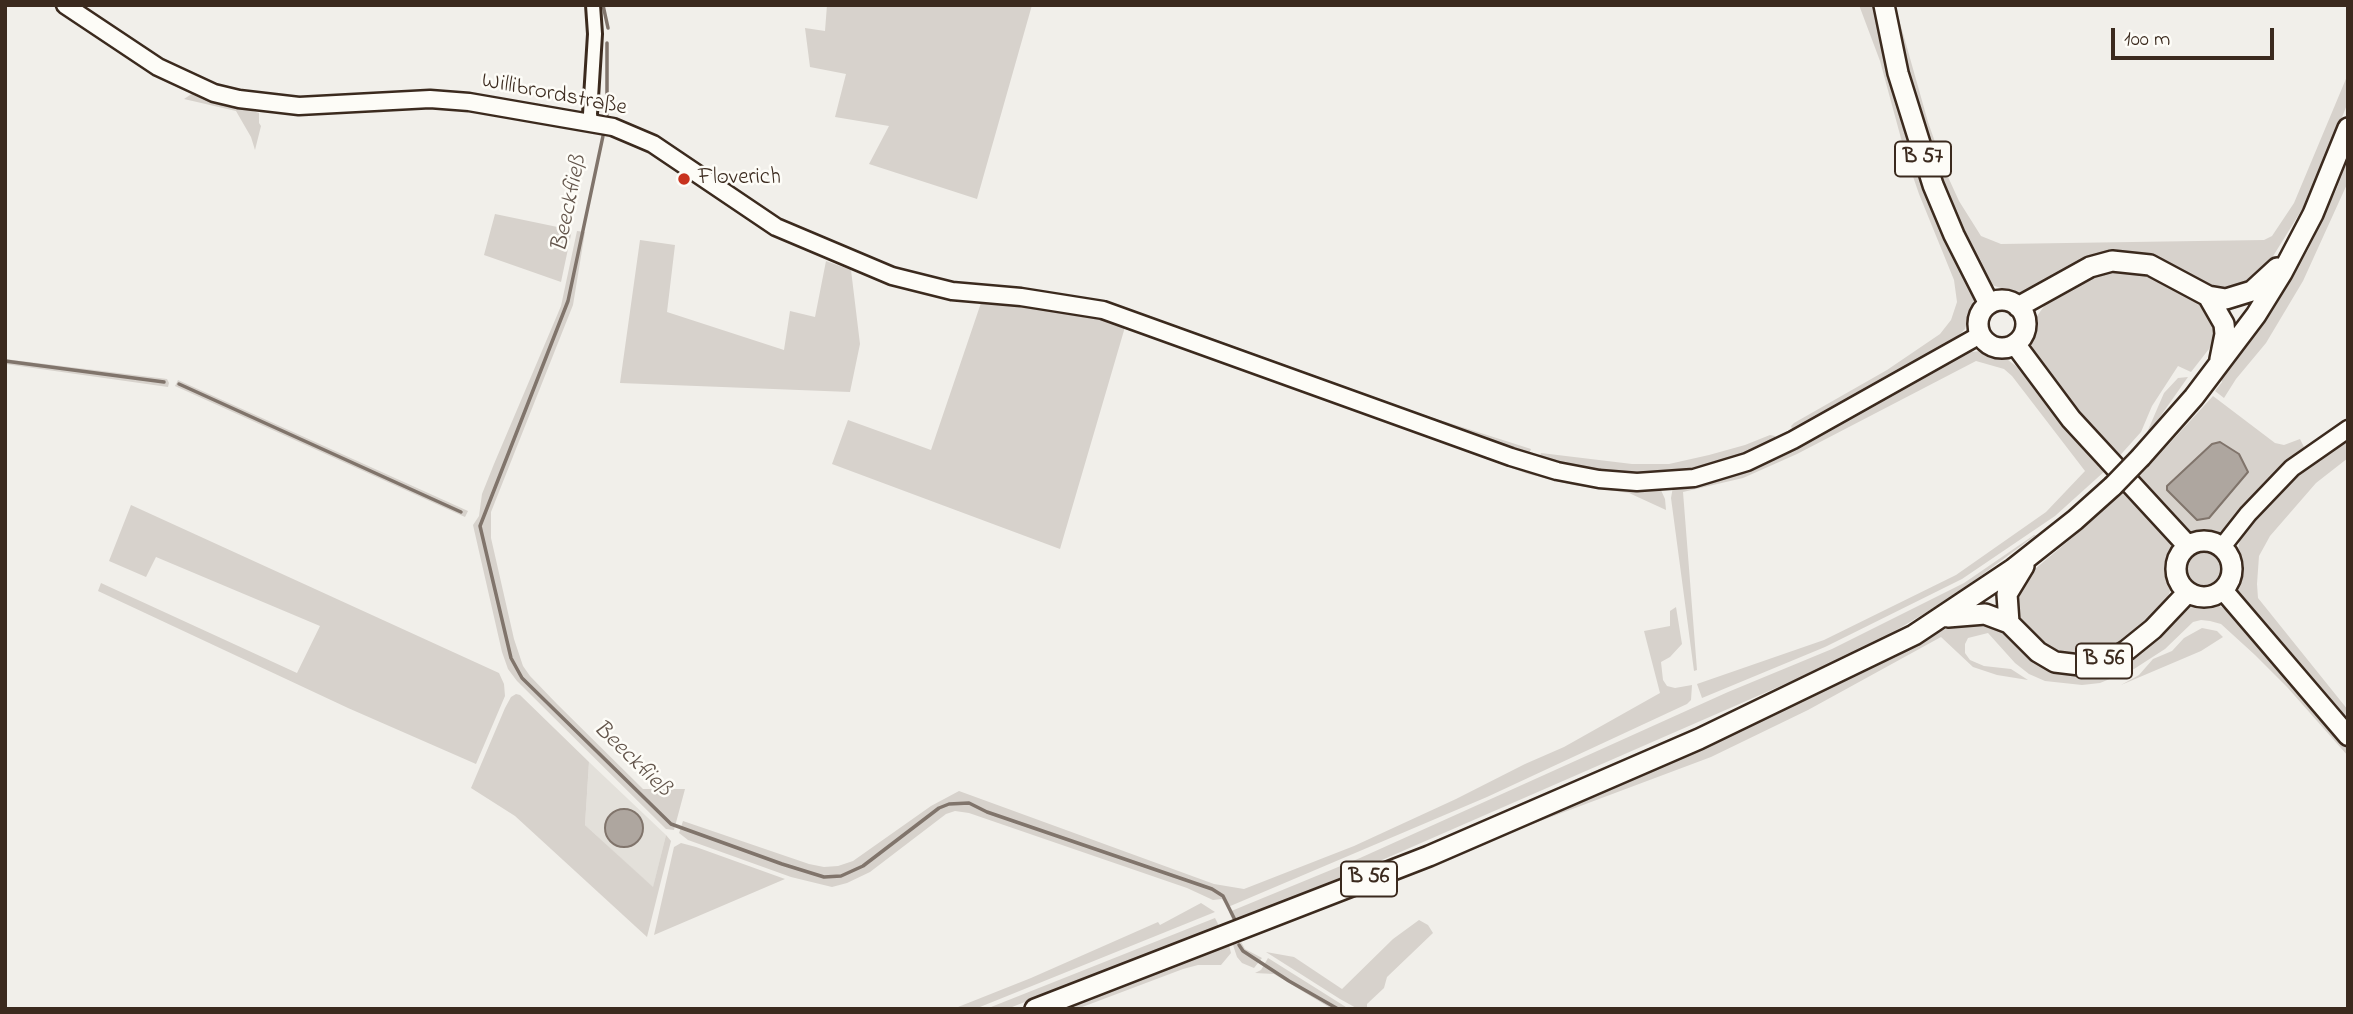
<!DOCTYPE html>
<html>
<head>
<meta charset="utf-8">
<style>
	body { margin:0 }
	#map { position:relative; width:2353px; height:1014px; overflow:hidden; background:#f1efea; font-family:"Indie Flower",sans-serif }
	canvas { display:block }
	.frame { position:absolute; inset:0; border:7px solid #3b2a1e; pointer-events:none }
	.scale { position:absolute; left:2111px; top:28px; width:163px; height:32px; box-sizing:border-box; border:4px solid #3b2a1e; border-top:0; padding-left:9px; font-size:21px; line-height:24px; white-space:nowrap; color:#3b2a1e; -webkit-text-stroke:5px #fdfcf7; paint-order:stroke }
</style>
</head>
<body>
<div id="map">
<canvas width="2353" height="1014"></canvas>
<div class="frame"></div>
<div class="scale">100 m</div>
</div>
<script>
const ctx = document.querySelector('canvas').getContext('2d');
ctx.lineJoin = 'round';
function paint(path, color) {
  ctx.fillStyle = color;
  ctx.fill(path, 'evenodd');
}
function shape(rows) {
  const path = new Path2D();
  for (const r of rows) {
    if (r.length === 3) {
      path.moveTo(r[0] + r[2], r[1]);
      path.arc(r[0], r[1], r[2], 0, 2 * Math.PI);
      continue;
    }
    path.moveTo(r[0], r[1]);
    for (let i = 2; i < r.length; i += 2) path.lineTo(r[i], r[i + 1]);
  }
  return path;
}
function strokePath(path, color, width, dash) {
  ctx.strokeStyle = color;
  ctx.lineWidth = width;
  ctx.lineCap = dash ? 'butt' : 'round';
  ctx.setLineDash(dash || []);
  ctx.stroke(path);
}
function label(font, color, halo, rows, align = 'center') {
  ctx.font = font + ' "Indie Flower",sans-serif';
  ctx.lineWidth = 5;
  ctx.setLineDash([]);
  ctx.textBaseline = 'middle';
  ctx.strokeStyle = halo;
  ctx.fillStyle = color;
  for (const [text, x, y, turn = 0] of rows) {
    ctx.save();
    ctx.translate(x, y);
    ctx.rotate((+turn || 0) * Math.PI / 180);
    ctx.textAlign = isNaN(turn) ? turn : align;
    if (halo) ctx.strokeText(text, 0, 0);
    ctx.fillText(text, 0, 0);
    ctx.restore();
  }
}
paint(shape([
	[589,762,666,835,653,888,585,825]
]), '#e3e0da');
paint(shape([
	[827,5,1032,5,977,199,869,164,889,126,835,117,846,74,810,67,805,28,825,31],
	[1859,5,1877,5,1975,297,1965,329,1951,343,1794,434,1791,426,1794,423,1887,370,1940,334,1951,320,1957,302,1954,280,1919,194,1905,153,1880,61],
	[1891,5,1895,5,1928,122,1944,168,1959,201,1981,236,2001,244,2264,240,2272,236,2294,203,2348,74,2348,102,2318,179,2306,203,2262,274,2250,285,2220,292,2157,259,2135,254,2117,254,2020,295,1992,285,1962,237,1920,124],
	[193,93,259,113,259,123,261,126,255,150,251,137,236,111,184,99],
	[2348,158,2348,182,2303,281,2266,343,2236,379,2224,398,2215,391,2222,382,2221,379,2261,327,2308,250,2337,188],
	[495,214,572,230,561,282,484,255],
	[577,231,585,232,573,305,491,512,491,538,514,639,523,666,530,676,557,704,643,789,685,789,674,830,666,829,517,681,508,669,502,652,473,525,479,516,482,494,494,464,561,306],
	[640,240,675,245,667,312,784,350,790,311,815,317,826,261,851,270,860,344,850,392,620,383],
	[2112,269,2147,272,2204,305,2217,322,2216,340,2191,372,2178,366,2152,406,2141,432,2115,461,2077,417,2032,352,2030,344,2037,316,2045,305,2081,280],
	[983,297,1087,312,1524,468,1660,488,1665,499,1666,510,1629,493,1573,485,1528,474,1125,327,1060,549,832,464,848,420,931,450],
	[1097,303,1136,312,1206,336,1418,413,1531,449,1528,456],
	[1980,351,2004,357,2024,372,2106,470,2055,516,1962,579,1825,647,1702,698,1697,684,1824,640,1956,575,2046,512,2085,471,2012,376,2004,369,1976,361,1797,454,1743,478,1683,492,1697,670,1694,671,1671,498,1673,487,1690,483,1952,360,1971,352],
	[5,359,167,379,169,383,168,387,5,364],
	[2188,377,2155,424,2145,437,2164,393,2178,378],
	[178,380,468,511,465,517,175,386],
	[2213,396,2275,443,2284,445,2300,439,2306,451,2255,496,2227,527,2217,534,2193,535,2181,528,2136,480],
	[1770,435,1775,436,1778,443,1755,453,1680,474,1607,474,1538,459,1541,453,1632,464,1669,464,1709,455,1745,445],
	[2348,436,2348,458,2316,483,2270,536,2259,556,2257,584,2258,598,2348,710,2348,724,2238,593,2237,557,2240,538,2247,526,2287,480],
	[2126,488,2168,536,2173,552,2171,589,2165,603,2134,636,2118,648,2081,657,2052,650,2041,643,2015,617,2017,584,2079,532],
	[131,505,499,673,504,684,505,696,476,764,348,708,98,591,101,583,297,673,320,626,156,557,146,577,109,561],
	[2034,535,2036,535,1952,597,1863,650,1366,867,1233,921,1229,912,1360,858,1728,692,1832,649,1964,583],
	[2205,568,20],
	[2195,602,2212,602,2233,613,2348,741,2348,756,2287,687,2255,655,2221,624,2210,621,2201,620,2193,622,2165,649,2134,669,2100,683,2082,685,2045,681,2029,674,2015,663,1988,633,1968,638,1965,644,1965,653,1970,660,1984,666,2011,669,2028,680,1997,675,1973,667,1941,637,1808,710,1711,757,1503,835,1250,938,1251,932,1848,678,1961,621,1998,626,2021,650,2034,660,2079,673],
	[1676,607,1682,644,1670,657,1661,662,1663,680,1667,686,1675,688,1692,685,1691,700,1687,704,1487,797,1228,907,1222,899,1213,900,1187,888,969,813,955,811,946,814,870,872,847,883,832,887,791,877,688,840,679,833,683,821,809,864,824,867,838,866,853,861,931,806,959,791,1214,884,1244,889,1354,846,1456,799,1525,764,1564,747,1660,693,1644,631,1670,626,1670,611],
	[2202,628,2217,631,2223,637,2201,651,2121,685,2139,675,2153,659,2172,651,2184,638],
	[516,694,520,695,589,762,585,825,653,887,666,835,671,841,647,937,515,816,471,788,505,708,511,697],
	[681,843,696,847,785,879,654,935,674,847],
	[1201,903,1215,912,975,1009,953,1009,1031,978,1158,922,1160,925],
	[1215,918,1219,926,1007,1009,986,1009],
	[1419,920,1428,925,1433,933,1387,977,1384,988,1367,1004,1367,1009,1358,1009,1340,999,1266,952,1294,957,1342,989,1393,939],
	[1241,942,1245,949,1262,958,1254,968,1242,963,1237,957,1233,945],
	[1229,945,1231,953,1221,965,1198,965,1183,969,1077,1009,1056,1009],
	[1268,958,1338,1002,1349,1009,1332,1009,1274,974,1255,973,1261,970]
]), '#d7d2cc');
const water = shape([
	[2220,442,2239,454,2248,472,2209,518,2197,520,2167,490,2167,486,2212,444,2220,442],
	[624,828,19]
]);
paint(water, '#aea69f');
strokePath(water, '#80746b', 2);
strokePath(shape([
	[603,5,608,28],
	[607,115,607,43],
	[603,136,568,301,480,526,511,658,522,678,671,824,782,864,824,877,841,876,863,866,939,808,949,804,969,803,987,812,1212,889,1223,896,1236,922],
	[5,361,164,382],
	[179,384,461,512],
	[1239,945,1243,951,1289,981,1338,1009]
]), '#80746b', 3.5);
const minor = shape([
	[591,123,590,114,595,34,593,5]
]);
const tertiary = shape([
	[65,5,158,67,214,93,239,99,299,106,430,99,469,102,613,127,653,144,776,227,892,276,952,291,1021,297,1103,310,1511,457,1557,471,1599,479,1637,482,1694,478,1747,462,1793,440,1980,335],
	[2222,547,2248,514,2292,468,2348,429]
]);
const secondary = shape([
	[2223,590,2348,736]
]);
const primary = shape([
	[1884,5,1898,73,1933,185,1954,235,1989,304],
	[2208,296,2226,299,2252,291,2277,268],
	[2002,324,24],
	[2018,307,2090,267,2112,261,2150,265,2208,296,2224,324,2225,334,2220,359],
	[2015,344,2071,419,2188,546],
	[2141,457,2194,397,2256,315,2282,273,2313,214,2348,128],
	[2204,569,28],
	[1948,617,1985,614,2009,623,2038,652,2055,662,2080,665,2113,659,2127,650,2153,629,2188,592],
	[2009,623,2007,594,2024,566],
	[1035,1009,1429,856,1699,739,1914,635,2013,569,2075,520,2113,486]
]);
strokePath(minor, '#3b2a1e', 18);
strokePath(tertiary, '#3b2a1e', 21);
strokePath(secondary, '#3b2a1e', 23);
strokePath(primary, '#3b2a1e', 24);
strokePath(minor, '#fdfcf7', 12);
strokePath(tertiary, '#fdfcf7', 16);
strokePath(secondary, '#fdfcf7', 18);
strokePath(primary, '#fdfcf7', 19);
const primaryBridge = shape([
	[2113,486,2141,457]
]);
strokePath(primaryBridge, '#3b2a1e', 24, []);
strokePath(primaryBridge, '#fdfcf7', 19);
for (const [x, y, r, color] of [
	[684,179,7,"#c8321e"]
]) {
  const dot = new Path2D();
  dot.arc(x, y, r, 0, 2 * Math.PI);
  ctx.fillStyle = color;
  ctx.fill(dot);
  strokePath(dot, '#fdfcf7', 2.5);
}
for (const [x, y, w] of [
	[1923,159,56],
	[2104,661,56],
	[1369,879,56]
]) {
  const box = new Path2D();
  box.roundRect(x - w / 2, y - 17.5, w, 35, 5);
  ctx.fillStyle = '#fdfcf7';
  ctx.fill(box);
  strokePath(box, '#3b2a1e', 2);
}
label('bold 21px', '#3b2a1e', null, [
	["B 57",1923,159],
	["B 56",2104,661],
	["B 56",1369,879]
]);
label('23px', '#3b2a1e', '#fdfcf7', [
	["Willibrordstraße",554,96,11]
]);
label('23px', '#3b2a1e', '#fdfcf7', [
	["Floverich",698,179]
], 'left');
label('italic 24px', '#63554b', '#fdfcf7', [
	["Beeckfließ",571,204,-78],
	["Beeckfließ",631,760,44]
]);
</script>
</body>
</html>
